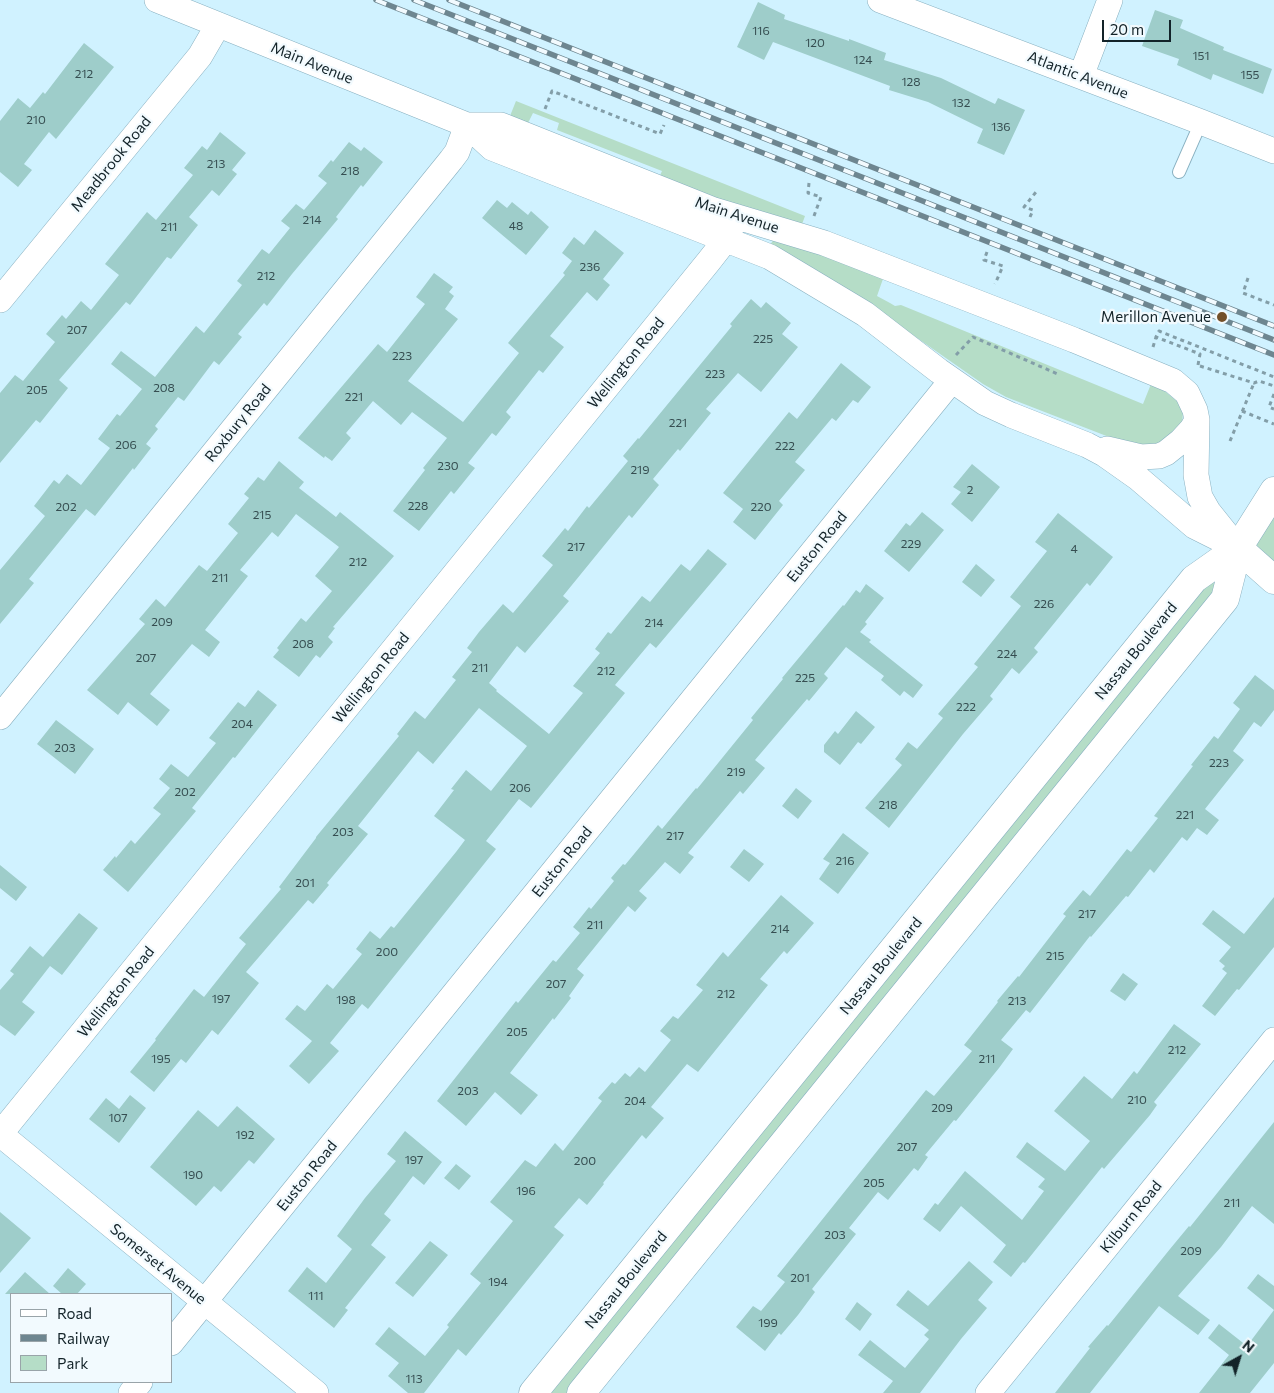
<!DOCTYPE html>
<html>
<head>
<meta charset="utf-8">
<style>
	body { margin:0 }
	#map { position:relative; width:1274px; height:1393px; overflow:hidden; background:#d0f2ff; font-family:Commissioner,sans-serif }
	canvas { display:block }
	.legend { position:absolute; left:10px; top:1293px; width:162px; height:90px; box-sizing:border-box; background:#f2fafe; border:1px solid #99a4a9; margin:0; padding:6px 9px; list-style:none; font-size:15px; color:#132329 }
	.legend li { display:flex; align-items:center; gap:10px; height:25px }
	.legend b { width:25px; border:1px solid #99a4a9 }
	.north { position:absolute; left:1214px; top:1333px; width:50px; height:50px; -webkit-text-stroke:4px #f2fafe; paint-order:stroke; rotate:39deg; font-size:14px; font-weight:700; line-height:20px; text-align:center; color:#132329 }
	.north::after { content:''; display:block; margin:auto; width:18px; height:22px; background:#132329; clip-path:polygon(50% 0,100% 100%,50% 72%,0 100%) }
	.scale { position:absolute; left:1102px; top:20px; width:69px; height:22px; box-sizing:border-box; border:2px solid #132329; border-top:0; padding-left:6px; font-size:15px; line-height:18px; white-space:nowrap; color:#132329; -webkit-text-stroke:4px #f2fafe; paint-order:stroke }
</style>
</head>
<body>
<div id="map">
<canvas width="1274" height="1393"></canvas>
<ul class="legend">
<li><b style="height:6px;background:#fff"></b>Road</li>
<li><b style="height:6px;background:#6e8690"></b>Railway</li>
<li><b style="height:14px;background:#b5ddc7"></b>Park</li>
</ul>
<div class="north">N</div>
<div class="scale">20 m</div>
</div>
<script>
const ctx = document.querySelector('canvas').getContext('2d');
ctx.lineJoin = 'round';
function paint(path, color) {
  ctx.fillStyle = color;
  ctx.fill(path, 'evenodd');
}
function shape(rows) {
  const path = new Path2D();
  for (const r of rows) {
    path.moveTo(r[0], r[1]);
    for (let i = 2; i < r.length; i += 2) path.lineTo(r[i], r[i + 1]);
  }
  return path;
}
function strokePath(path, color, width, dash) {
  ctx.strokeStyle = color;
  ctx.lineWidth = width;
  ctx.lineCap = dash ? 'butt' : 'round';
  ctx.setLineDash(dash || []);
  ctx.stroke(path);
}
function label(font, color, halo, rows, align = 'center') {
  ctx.font = font + ' Commissioner,sans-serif';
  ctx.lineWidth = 4.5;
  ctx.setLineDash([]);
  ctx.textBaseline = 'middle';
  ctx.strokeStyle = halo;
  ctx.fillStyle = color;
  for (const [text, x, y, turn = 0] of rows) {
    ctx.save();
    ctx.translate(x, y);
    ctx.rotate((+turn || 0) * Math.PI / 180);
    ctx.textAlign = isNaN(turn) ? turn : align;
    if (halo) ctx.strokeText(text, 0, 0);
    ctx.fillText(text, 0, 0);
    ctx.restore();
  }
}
paint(shape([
	[516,101,805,216,801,227,658,180,662,171,557,130,559,123,533,113,526,127,508,121],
	[776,236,884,276,877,296,890,303,895,306,901,305,1143,404,1151,384,1161,388,1178,402,1183,412,1182,426,1172,440,1140,449,1006,397,983,384,860,298,770,245],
	[1274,485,1274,580,1238,548],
	[1229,563,1225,599,581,1393,537,1393,1169,612]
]), '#b5ddc7');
paint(shape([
	[758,2,785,15,784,19,849,41,849,39,886,53,884,60,941,78,995,104,998,98,1025,110,1004,155,977,143,983,129,928,102,889,90,890,86,773,42,764,60,737,47],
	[1155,10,1183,20,1180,28,1224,47,1223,50,1272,69,1263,94,1213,74,1211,80,1177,65,1179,59,1142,46],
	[84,43,114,67,56,139,49,132,24,164,32,170,18,187,0,172,0,121,18,98,30,108,43,92,45,94],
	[220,132,246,153,232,170,237,174,219,196,212,190,189,217,198,225,171,259,167,257,130,305,126,302,59,380,68,388,40,423,36,420,0,463,0,393,15,375,23,381,55,342,46,334,62,315,66,319,81,301,91,310,119,275,105,264,147,212,156,220,193,175,184,168,202,146,207,150],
	[349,142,361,151,364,147,383,162,363,187,361,185,336,217,338,219,292,274,267,306,264,303,238,334,242,337,219,365,214,361,184,401,178,397,155,426,158,429,146,444,151,448,134,470,133,468,95,516,86,509,29,579,34,583,0,624,0,570,45,516,34,506,54,480,59,484,67,474,81,485,110,448,98,439,117,414,120,416,142,389,111,364,121,351,155,377,196,326,204,333,242,285,237,281,262,249,269,254,290,228,281,221,296,204,304,210,327,183,318,176,331,160,333,162],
	[497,200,507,208,512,202,528,215,531,211,549,227,526,255,482,218],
	[595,230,624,253,603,279,610,285,597,301,587,292,550,336,564,347,543,373,539,370,506,412,511,417,496,436,492,433,468,463,475,468,454,494,451,491,419,531,393,511,425,470,423,468,447,438,412,412,401,425,373,401,346,433,351,438,332,461,325,456,324,458,298,438,378,344,387,352,425,304,416,297,434,273,453,287,449,292,454,296,445,309,458,319,408,381,463,422,519,353,508,343,565,275,563,273,572,261,562,253,574,237,584,245],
	[751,299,761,308,766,302,791,323,782,334,798,347,761,392,738,373,706,409,711,413,680,451,678,449,653,479,659,485,632,518,629,515,563,596,569,601,525,653,517,646,489,683,497,690,496,691,549,734,583,693,573,686,600,653,595,649,608,632,611,634,642,596,650,602,681,564,690,571,708,549,727,564,656,648,650,643,615,685,625,693,531,808,519,799,486,841,496,849,368,1009,362,1004,330,1043,339,1051,309,1084,289,1066,312,1041,285,1019,297,1005,305,1011,327,984,333,989,362,954,356,949,370,931,380,939,391,926,394,928,456,852,465,840,434,816,454,790,451,789,466,770,491,791,527,746,479,708,433,764,418,751,358,826,368,834,327,883,329,885,313,904,308,900,246,972,259,983,218,1035,212,1030,186,1063,181,1059,154,1092,130,1072,156,1040,155,1039,194,989,204,997,246,944,239,938,281,889,279,887,316,838,316,837,399,736,397,734,415,711,425,719,456,680,452,677,472,652,467,648,479,632,503,604,513,613,553,565,542,556,565,528,568,531,587,506,589,508,628,461,623,456,638,438,639,439,732,326,730,324],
	[841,363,871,387,858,403,853,400,836,421,832,418,795,462,805,470,779,501,783,505,755,540,733,522,743,509,723,493,789,412,797,419],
	[279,461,304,482,299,488,336,517,340,512,394,556,333,627,335,628,328,637,333,642,320,658,316,655,299,677,273,657,279,650,277,648,301,618,306,622,332,591,315,576,339,547,296,514,278,537,272,532,240,570,248,576,205,630,220,642,209,657,192,644,150,694,170,710,157,726,128,702,118,715,87,690,145,624,139,619,156,599,165,607,199,565,207,571,238,533,228,524,249,498,244,494,258,477,264,481],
	[972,464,1000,487,972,522,951,504,961,492,953,487],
	[922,512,944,530,909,572,884,551,906,523,910,526],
	[1058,513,1113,557,1090,586,1087,583,1034,648,1038,652,1019,674,1012,668,990,696,993,699,963,734,889,828,865,808,902,765,895,759,908,742,917,749,943,718,938,714,978,667,974,664,1021,606,1010,597,1047,551,1035,542],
	[976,564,995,580,981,597,962,582],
	[866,584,884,598,865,622,867,624,860,632,871,640,869,642,923,685,913,698,904,691,900,696,881,680,884,676,846,647,824,674,828,678,809,701,807,699,755,760,765,768,743,794,740,791,688,853,694,857,680,874,665,862,639,891,647,898,635,912,628,906,577,969,584,975,569,996,571,998,554,1020,553,1018,510,1073,538,1095,521,1115,495,1092,466,1126,437,1101,516,1001,518,1003,553,960,556,962,580,933,573,927,589,907,591,909,614,881,611,878,623,864,625,865,658,825,662,829,696,788,697,789,753,720,751,718,783,679,782,678,843,605,844,606,856,590,860,593],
	[1255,675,1274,690,1274,710,1261,727,1254,722,1233,751,1244,760,1205,809,1219,820,1207,835,1197,828,1187,841,1182,837,1154,873,1150,869,1128,897,1126,896,1091,937,1090,936,1030,1013,1026,1010,1001,1040,1013,1049,999,1068,956,1121,954,1120,925,1155,928,1157,918,1171,914,1168,888,1200,878,1192,849,1228,856,1234,812,1289,815,1292,798,1315,781,1335,779,1333,765,1351,736,1327,753,1306,761,1311,785,1282,777,1276,926,1090,934,1096,972,1051,964,1045,998,1002,997,1001,1018,976,1019,977,1066,916,1063,914,1083,890,1090,896,1127,849,1131,852,1158,818,1154,816,1193,766,1191,765,1214,736,1218,739,1240,709,1233,703],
	[258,690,277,705,235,758,233,757,192,808,196,811,128,892,103,870,115,856,116,858,131,840,135,844,161,814,153,808,170,788,159,779,171,764,188,777,216,743,209,738,238,702,245,707],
	[856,711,875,727,861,744,858,742,840,765,824,752,824,745,835,731,838,734],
	[56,720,94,749,75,774,37,744],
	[796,788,812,801,798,819,782,806],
	[843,833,869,853,838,894,819,879,830,863,823,859],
	[744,849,764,864,749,882,730,867],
	[0,865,27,887,16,901,0,888],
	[781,895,814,923,787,954,784,951,760,979,768,985,698,1072,687,1064,651,1107,664,1118,646,1139,642,1135,603,1183,604,1184,587,1205,579,1198,554,1227,564,1235,466,1356,458,1349,424,1393,408,1393,388,1376,399,1363,375,1344,389,1327,425,1356,449,1327,447,1325,481,1283,470,1274,513,1221,490,1202,525,1160,536,1167,555,1143,563,1151,602,1101,598,1098,612,1082,615,1084,625,1073,630,1077,639,1067,645,1072,671,1040,660,1031,673,1016,678,1019,703,990,696,985,723,952,728,957],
	[1274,897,1274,947,1239,990,1237,989,1215,1016,1202,1006,1227,973,1222,969,1225,966,1219,961,1231,947,1202,924,1213,910,1244,934],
	[79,913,98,928,62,975,50,966,22,1002,35,1012,15,1036,0,1025,0,990,14,974,10,971,30,946,43,957],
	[1123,973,1138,984,1125,1001,1110,991],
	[1174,1024,1201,1044,1154,1102,1157,1105,1150,1115,1104,1169,1102,1167,1025,1263,1023,1262,1011,1277,993,1262,1006,1245,961,1206,940,1232,923,1219,935,1203,938,1205,965,1171,1022,1220,1044,1191,1038,1187,1045,1179,1016,1157,1027,1142,1065,1171,1090,1141,1054,1111,1084,1076,1112,1099,1134,1071,1137,1074],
	[130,1095,146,1108,119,1143,89,1119,106,1098,119,1109],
	[237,1106,275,1139,254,1164,249,1160,221,1192,214,1186,196,1206,150,1167,198,1110,218,1127],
	[1274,1122,1274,1224,1252,1206,1221,1247,1178,1296,1210,1320,1198,1335,1159,1306,1090,1393,1055,1393,1090,1348,1088,1347,1107,1325,1108,1326,1170,1249,1189,1226,1190,1227],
	[405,1131,442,1162,424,1185,413,1176,384,1214,391,1220,371,1245,386,1257,345,1308,348,1310,334,1328,288,1291,307,1267,326,1283,352,1249,337,1236,365,1198,396,1161,387,1154],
	[456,1164,471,1176,459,1190,444,1178],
	[0,1212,31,1238,0,1273],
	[430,1241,448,1255,413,1297,395,1283],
	[969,1261,993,1282,978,1300,987,1308,961,1339,920,1393,883,1393,893,1381,858,1355,870,1340,905,1368,929,1339,924,1335,929,1330,896,1305,908,1290,928,1306],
	[68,1268,86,1284,77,1294,62,1294,53,1286],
	[25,1272,50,1294,5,1294],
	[1258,1274,1274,1286,1274,1310,1247,1288],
	[857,1302,872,1314,860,1331,845,1319],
	[1274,1310,1274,1363,1250,1393,1199,1393,1229,1355,1208,1338,1219,1324,1247,1346]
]), '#9ecdca');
const lane = shape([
	[1179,172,1201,122]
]);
const street = shape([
	[157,0,467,125,492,148,770,257,865,314,939,371,985,403,1011,415,1087,445,1104,454,1138,478,1194,526,1238,548],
	[880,0,1201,122,1274,151],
	[1081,76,1110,0],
	[467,125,501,125,714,210,824,243,1074,340,1173,381,1187,393,1195,410,1197,420,1196,475,1200,497,1208,511,1232,541],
	[0,300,200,56,218,25],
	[1107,449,1141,457,1159,456,1166,453,1181,441,1192,429,1197,420],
	[0,717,451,160,457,152,467,125],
	[0,1134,709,261,720,247,737,217],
	[0,1134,316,1393],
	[171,1343,952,380],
	[131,1393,140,1382],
	[988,1393,1274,1040]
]);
const secondary = shape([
	[1238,548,1274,580],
	[533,1393,1194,579,1238,548,1274,491],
	[581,1393,1225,599,1238,548]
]);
strokePath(lane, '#88b0c0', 14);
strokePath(street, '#88b0c0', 26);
strokePath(secondary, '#88b0c0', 29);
strokePath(shape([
	[545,109,552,91,660,134,664,125],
	[809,183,808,193,821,197,814,216],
	[1030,217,1033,210,1024,207,1036,192],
	[987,252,984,260,1003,266,995,284],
	[1248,278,1243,293,1274,305],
	[1153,347,1156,337],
	[956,355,973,337,1060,375],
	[1198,365,1200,354,1156,337,1159,331,1274,377],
	[1200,366,1254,383,1259,381,1274,386],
	[1274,394,1269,407,1274,409],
	[1242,411,1274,424],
	[1230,441,1254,383]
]), '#839ea8', 3, [4, 4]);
strokePath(lane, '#fff', 12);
strokePath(street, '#fff', 25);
strokePath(secondary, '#fff', 28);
const rail = shape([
	[376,0,1274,355],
	[414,0,1274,340],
	[449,0,1274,326]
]);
strokePath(rail, '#6e8690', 5.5);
strokePath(rail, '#f2fafe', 4, [11]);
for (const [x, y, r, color] of [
	[1222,317,6,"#735029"]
]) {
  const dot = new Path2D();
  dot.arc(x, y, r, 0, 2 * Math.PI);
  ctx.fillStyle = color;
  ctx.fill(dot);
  strokePath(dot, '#f2fafe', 2);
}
label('12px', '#364e51', null, [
	["116",761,31],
	["120",815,43],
	["151",1201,56],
	["124",863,60],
	["212",84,74],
	["155",1250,75],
	["128",911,82],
	["132",961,103],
	["210",36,120],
	["136",1001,127],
	["213",216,164],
	["218",350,171],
	["214",312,220],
	["48",516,226],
	["211",169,227],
	["236",590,267],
	["212",266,276],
	["207",77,330],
	["225",763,339],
	["223",402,356],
	["223",715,374],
	["208",164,388],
	["205",37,390],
	["221",354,397],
	["221",678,423],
	["206",126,445],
	["222",785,446],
	["230",448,466],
	["219",640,470],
	["2",970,490],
	["228",418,506],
	["202",66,507],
	["220",761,507],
	["215",262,515],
	["229",911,544],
	["217",576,547],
	["4",1074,549],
	["212",358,562],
	["211",220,578],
	["226",1044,604],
	["209",162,622],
	["214",654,623],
	["208",303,644],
	["224",1007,654],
	["207",146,658],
	["211",480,668],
	["212",606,671],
	["225",805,678],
	["222",966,707],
	["204",242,724],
	["203",65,748],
	["223",1219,763],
	["219",736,772],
	["206",520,788],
	["202",185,792],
	["218",888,805],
	["221",1185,815],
	["203",343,832],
	["217",675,836],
	["216",845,861],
	["201",305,883],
	["217",1087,914],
	["211",595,925],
	["214",780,929],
	["200",387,952],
	["215",1055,956],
	["207",556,984],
	["212",726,994],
	["197",221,999],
	["198",346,1000],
	["213",1017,1001],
	["205",517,1032],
	["212",1177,1050],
	["195",161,1059],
	["211",987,1059],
	["203",468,1091],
	["210",1137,1100],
	["204",635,1101],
	["209",942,1108],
	["107",118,1118],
	["192",245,1135],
	["207",907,1147],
	["197",414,1160],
	["200",585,1161],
	["190",193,1175],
	["205",874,1183],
	["196",526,1191],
	["211",1232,1203],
	["203",835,1235],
	["209",1191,1251],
	["201",800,1278],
	["194",498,1282],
	["111",316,1296],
	["199",768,1323],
	["113",414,1379]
]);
label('15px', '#132329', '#f2fafe', [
	["Main Avenue",312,63,22],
	["Atlantic Avenue",1078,75,21],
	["Meadbrook Road",111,164,-51],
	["Main Avenue",737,215,18],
	["Wellington Road",626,363,-51],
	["Roxbury Road",238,423,-51],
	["Euston Road",817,547,-51],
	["Nassau Boulevard",1136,651,-51],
	["Wellington Road",371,678,-51],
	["Euston Road",562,862,-51],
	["Nassau Boulevard",881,966,-51],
	["Wellington Road",116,992,-51],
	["Euston Road",307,1176,-51],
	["Kilburn Road",1131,1217,-51],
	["Somerset Avenue",158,1264,39],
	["Nassau Boulevard",626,1280,-51]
]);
label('15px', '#132329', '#f2fafe', [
	["Merillon Avenue",1211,317]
], 'right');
</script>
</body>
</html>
